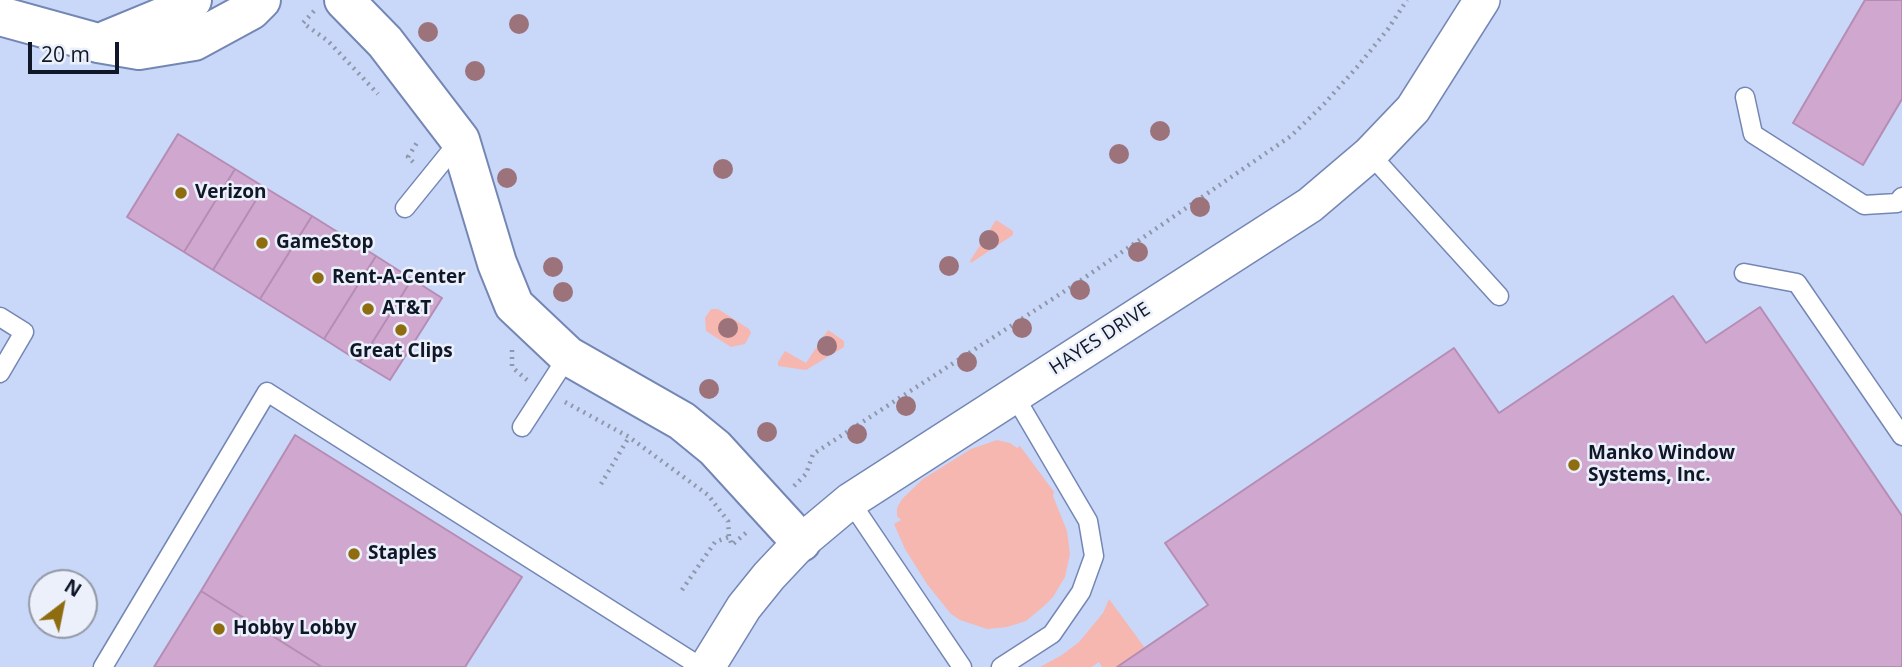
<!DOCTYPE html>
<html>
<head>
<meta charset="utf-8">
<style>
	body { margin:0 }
	#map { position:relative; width:1902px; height:667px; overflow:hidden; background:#dae3f7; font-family:"Open Sans",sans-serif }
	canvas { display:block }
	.north { position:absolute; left:28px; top:569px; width:70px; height:70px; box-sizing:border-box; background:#ecf0fb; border:2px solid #9499a7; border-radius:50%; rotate:32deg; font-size:19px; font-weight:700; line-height:28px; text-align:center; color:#101728 }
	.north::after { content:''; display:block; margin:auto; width:24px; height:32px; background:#8e6d10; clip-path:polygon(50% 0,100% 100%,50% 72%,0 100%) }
	.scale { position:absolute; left:28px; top:42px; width:91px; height:32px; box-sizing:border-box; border:4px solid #101728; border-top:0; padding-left:9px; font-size:21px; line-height:24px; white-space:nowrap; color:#101728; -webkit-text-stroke:5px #ecf0fb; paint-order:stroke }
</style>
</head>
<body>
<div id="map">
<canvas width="1902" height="667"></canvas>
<div class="north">N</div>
<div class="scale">20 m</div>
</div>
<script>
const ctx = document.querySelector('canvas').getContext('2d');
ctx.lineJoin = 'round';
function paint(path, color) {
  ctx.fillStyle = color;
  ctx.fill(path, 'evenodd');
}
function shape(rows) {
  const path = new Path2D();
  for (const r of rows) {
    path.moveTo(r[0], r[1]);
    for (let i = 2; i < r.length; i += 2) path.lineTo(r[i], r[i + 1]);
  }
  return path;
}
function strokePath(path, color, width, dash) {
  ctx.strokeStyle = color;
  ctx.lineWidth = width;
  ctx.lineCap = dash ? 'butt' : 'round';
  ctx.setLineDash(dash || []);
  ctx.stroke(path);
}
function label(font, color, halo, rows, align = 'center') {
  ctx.font = font + ' "Open Sans",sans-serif';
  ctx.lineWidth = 5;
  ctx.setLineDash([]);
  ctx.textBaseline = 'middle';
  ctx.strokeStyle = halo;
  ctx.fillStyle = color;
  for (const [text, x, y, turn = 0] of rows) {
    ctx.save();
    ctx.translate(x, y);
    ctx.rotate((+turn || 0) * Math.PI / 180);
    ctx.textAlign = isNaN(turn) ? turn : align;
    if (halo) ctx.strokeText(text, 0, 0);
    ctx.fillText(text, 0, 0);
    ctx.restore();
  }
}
paint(shape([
	[0,0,1902,0,1902,667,0,667],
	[42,583,84,583,84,625,42,625]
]), '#c9d8f9');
paint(shape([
	[996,220,1013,231,1013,235,971,263,970,261],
	[711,309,718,309,749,329,751,333,745,344,731,347,706,331,705,318],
	[828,330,844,341,844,347,806,370,778,366,778,362,785,351,806,363],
	[997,440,1010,443,1017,448,1020,446,1054,492,1053,496,1067,531,1070,554,1065,577,1053,597,1044,606,1026,621,1007,627,987,629,960,620,951,614,927,584,905,549,894,524,901,520,897,516,897,508,902,499,923,479,971,449],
	[1109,599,1145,648,1117,667,1102,667,1099,662,1092,667,1040,667,1062,655,1079,642,1103,613]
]), '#f5b7b0');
const building = shape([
	[1865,0,1902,0,1902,99,1863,165,1793,123,1865,0],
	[178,134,235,169,184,252,127,217,178,134],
	[235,169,264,187,213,270,184,252,235,169],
	[264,187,312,216,260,299,213,270,264,187],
	[312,216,376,256,324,339,260,299,312,216],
	[376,256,412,279,360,362,324,339,376,256],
	[412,279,442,298,390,380,360,362,412,279],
	[1673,296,1706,343,1760,307,1902,516,1902,667,1117,667,1208,605,1165,543,1454,348,1499,413,1673,296],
	[295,435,522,577,465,667,322,667,201,591,295,435],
	[201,591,322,667,154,667,201,591]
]);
paint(building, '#cfa7cf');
strokePath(building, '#b58db4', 2);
const service = shape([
	[1745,97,1753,134,1864,205,1897,203,1902,197],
	[1370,154,1499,296],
	[405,208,460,140],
	[1744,273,1797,283,1902,436],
	[0,317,24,332,0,373],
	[522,427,568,356],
	[850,501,962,667],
	[103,667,267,392,701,667],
	[1001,667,1052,634,1081,592,1094,556,1088,521,1014,395]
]);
const minor = shape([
	[707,667,744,607,769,576,801,542,850,501,1310,205,1370,154,1413,109,1482,0]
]);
const tertiary = shape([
	[344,0,385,42,460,140,497,263,514,305,568,356,682,421,715,448,801,542],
	[0,16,98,43,139,50,194,41,251,10,261,0],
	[107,40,175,12,192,0]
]);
strokePath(service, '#7487b4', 21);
strokePath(minor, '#7487b4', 38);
strokePath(tertiary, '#7487b4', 42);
strokePath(shape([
	[314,11,303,23,328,41,378,94],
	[413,162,408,157,418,141],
	[512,350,512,367,527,380],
	[565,402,629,437,708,495,728,521,729,537],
	[601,484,629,437],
	[794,486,806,474,813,454,1071,287,1291,136,1324,104,1358,66,1388,29,1407,0],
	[682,590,715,542,729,537,732,545,748,531]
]), '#8f97aa', 4.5, [2, 5]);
strokePath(service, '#fff', 18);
strokePath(minor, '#fff', 35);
strokePath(tertiary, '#fff', 38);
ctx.fillStyle = '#9c737b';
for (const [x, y] of [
	[519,24],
	[428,32],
	[475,71],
	[1160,131],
	[1119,154],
	[723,169],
	[507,178],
	[1200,207],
	[989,240],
	[1138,252],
	[949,266],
	[553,267],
	[1080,290],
	[563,292],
	[728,328],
	[1022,328],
	[827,346],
	[967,362],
	[709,389],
	[906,406],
	[767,432],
	[857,434]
]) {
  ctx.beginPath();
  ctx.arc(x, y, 10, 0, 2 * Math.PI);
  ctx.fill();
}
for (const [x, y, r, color] of [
	[181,193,7,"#8e6d10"],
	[262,243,7,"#8e6d10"],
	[318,278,7,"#8e6d10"],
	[368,309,7,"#8e6d10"],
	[401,330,7,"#8e6d10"],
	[1574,465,7,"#8e6d10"],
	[354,554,7,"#8e6d10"],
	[219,629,7,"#8e6d10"]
]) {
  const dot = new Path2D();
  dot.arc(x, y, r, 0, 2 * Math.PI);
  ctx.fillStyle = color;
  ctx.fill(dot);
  strokePath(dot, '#ecf0fb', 2.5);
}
label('bold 19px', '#101728', '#ecf0fb', [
	["Verizon",195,193],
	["GameStop",276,243],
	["Rent-A-Center",332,278],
	["AT&T",382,309],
	["Great Clips",401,352,"center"],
	["Manko Window",1588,454],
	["Systems, Inc.",1588,476],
	["Staples",368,554],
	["Hobby Lobby",233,629]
], 'left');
label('19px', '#101728', '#ecf0fb', [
	["HAYES DRIVE",1100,339,-33]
]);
</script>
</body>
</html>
